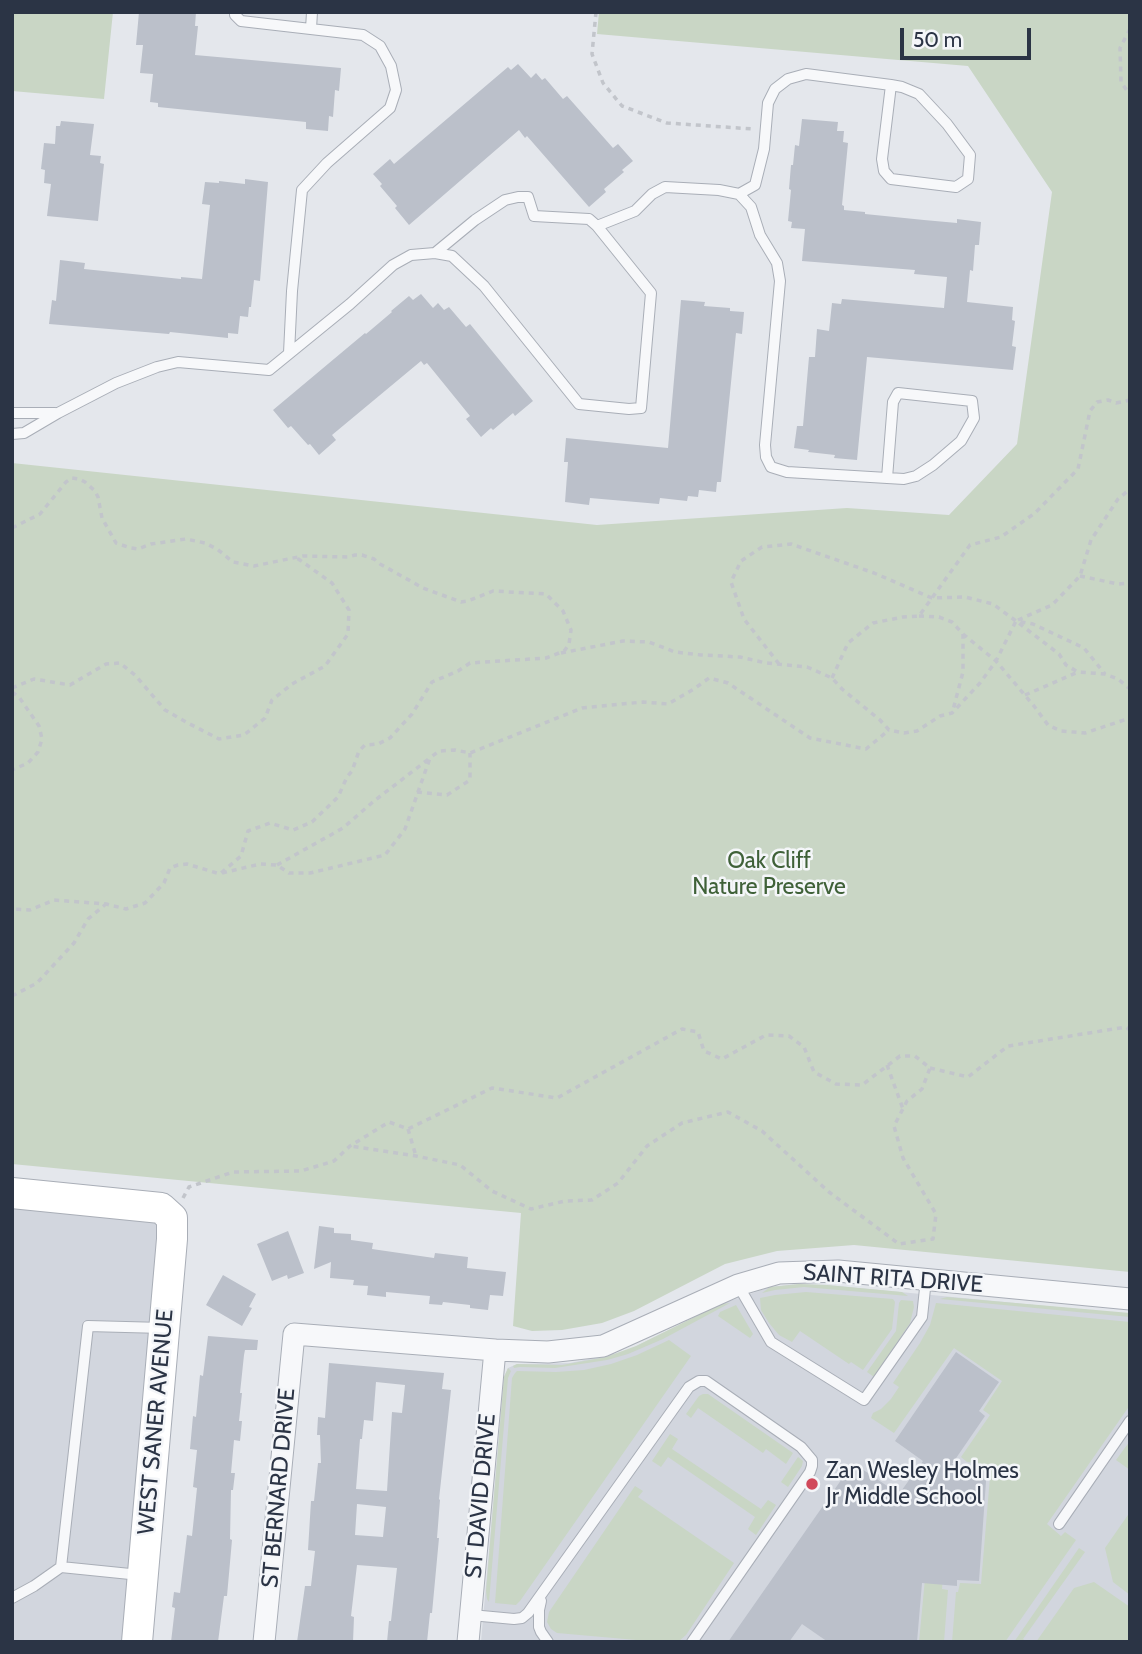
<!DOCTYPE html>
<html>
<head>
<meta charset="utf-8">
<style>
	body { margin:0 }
	#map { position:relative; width:1142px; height:1654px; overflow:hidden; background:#e4e7ec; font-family:Cabin,sans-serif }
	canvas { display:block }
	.frame { position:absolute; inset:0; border:14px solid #2b3445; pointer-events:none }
	.scale { position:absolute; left:900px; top:28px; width:131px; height:32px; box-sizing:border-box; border:4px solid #2b3445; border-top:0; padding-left:9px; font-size:21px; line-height:24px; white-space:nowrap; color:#2b3445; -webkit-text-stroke:5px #f4f6f9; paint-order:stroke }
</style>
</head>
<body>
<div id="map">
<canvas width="1142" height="1654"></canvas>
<div class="frame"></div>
<div class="scale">50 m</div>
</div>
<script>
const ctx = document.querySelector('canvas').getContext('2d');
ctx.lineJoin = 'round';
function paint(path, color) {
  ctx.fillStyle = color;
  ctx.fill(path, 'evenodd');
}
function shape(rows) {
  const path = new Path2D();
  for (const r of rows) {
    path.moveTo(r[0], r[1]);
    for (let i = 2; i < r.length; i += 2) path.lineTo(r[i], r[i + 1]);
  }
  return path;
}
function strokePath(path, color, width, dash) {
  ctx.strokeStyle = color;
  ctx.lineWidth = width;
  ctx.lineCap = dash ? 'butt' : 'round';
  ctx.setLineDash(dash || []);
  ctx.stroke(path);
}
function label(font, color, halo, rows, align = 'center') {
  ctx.font = font + ' Cabin,sans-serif';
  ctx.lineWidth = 5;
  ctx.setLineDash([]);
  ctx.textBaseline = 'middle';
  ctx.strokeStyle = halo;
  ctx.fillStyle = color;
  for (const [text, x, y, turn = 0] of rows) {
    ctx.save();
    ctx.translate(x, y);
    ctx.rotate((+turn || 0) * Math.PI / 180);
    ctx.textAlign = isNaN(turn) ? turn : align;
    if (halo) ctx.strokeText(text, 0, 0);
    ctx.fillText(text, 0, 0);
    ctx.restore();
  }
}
paint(shape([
	[12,1204,165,1218,126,1642,12,1642],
	[798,1284,827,1285,1130,1314,1130,1642,481,1642,504,1377,508,1368,517,1364,570,1363,627,1351,721,1304,770,1287]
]), '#d2d6de');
paint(shape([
	[12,12,113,12,104,99,12,91],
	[599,12,1130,12,1130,1272,854,1245,777,1251,725,1264,634,1311,602,1323,562,1330,532,1331,513,1326,521,1213,12,1164,12,463,597,525,847,508,949,515,1017,444,1052,192,968,66,597,34],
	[799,1284,827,1285,902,1292,908,1296,804,1287,775,1290,762,1293,770,1287],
	[806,1292,893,1299,895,1302,892,1329,863,1370,851,1362,849,1364,800,1331,792,1342,779,1335,769,1323,761,1310,760,1298,775,1295],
	[947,1297,1130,1313,1130,1317,940,1299],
	[901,1300,913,1301,914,1307,910,1323,874,1377,867,1372,896,1331,899,1303],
	[730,1303,663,1339,628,1354,607,1360,555,1368,520,1367,514,1368,513,1366,517,1364,562,1365,606,1357,636,1346,721,1304],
	[936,1303,1130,1322,1130,1405,1047,1524,1061,1536,1065,1532,1076,1540,1005,1642,952,1642,956,1592,958,1592,960,1583,981,1584,991,1465,967,1462,961,1457,990,1415,983,1410,1002,1381,954,1348,894,1433,871,1418,873,1413,881,1409,891,1399,899,1387,893,1383,920,1343,930,1325],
	[736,1305,753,1334,750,1338,718,1316,720,1312],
	[669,1340,691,1356,520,1601,516,1605,495,1603,512,1378,515,1373,517,1371,556,1372,584,1370,611,1364,637,1355],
	[508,1368,511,1371,508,1378,489,1602,487,1599,486,1591,504,1377],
	[703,1394,708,1394,793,1453,786,1464,766,1449,763,1453,698,1408,691,1418,686,1414,699,1396],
	[670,1434,678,1439,672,1449,761,1509,768,1500,776,1505,756,1535,748,1529,755,1517,668,1457,661,1467,652,1461],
	[1130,1441,1130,1470,1116,1460],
	[798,1457,803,1461,802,1466,788,1487,781,1482],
	[635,1486,643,1491,638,1497,734,1563,686,1635,679,1641,659,1642,557,1633,551,1629,547,1622,549,1612],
	[1130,1512,1130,1595,1113,1582,1105,1548],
	[928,1547,945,1547,942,1589,948,1590,944,1642,919,1642],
	[1079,1548,1085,1552,1023,1639,1027,1642,1014,1642],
	[1094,1582,1130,1607,1130,1642,1036,1642,1074,1588]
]), '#c9d6c5');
paint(shape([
	[139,12,196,12,195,26,198,26,195,55,341,68,339,91,335,90,333,117,329,116,328,131,306,129,306,122,158,107,158,103,150,102,153,74,140,73,143,45,136,45],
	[518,64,531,78,536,73,542,80,545,78,563,99,567,96,613,148,618,144,633,161,622,170,624,172,604,189,606,192,589,207,527,136,525,138,519,130,409,225,395,208,397,206,380,186,382,184,373,174,390,159,394,164,508,67,511,70],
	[802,119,838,122,837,131,844,131,843,142,848,143,842,205,844,206,844,210,865,212,865,214,924,220,957,223,957,219,981,222,979,245,975,245,973,271,970,270,967,302,1013,307,1012,320,1015,321,1012,346,1016,347,1013,370,867,357,857,460,834,458,835,455,808,452,809,450,794,448,797,426,803,426,809,357,815,357,817,329,829,331,832,303,841,304,842,299,944,308,947,277,914,274,915,270,802,261,805,229,791,228,792,222,788,221,791,190,789,189,791,165,793,165,795,145,799,146],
	[61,121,94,124,90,155,101,156,100,163,104,164,98,221,47,216,51,184,44,183,45,170,41,169,44,143,55,144,56,126,60,126],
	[245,179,268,182,260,281,254,280,251,307,249,307,248,317,240,316,238,334,228,333,228,338,170,332,169,334,49,324,52,300,56,301,60,260,85,263,84,269,181,279,181,277,202,279,210,205,202,204,205,182,219,183,219,181,245,184],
	[421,294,433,308,438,303,444,310,449,307,466,327,470,324,533,401,515,416,513,413,493,430,491,428,481,437,466,419,470,416,427,363,424,365,421,361,332,435,336,440,319,455,310,444,308,445,291,426,288,428,273,410,365,333,366,334,392,312,391,311,409,296,413,300],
	[681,300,705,302,704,306,730,308,730,311,744,312,742,334,736,333,721,482,717,482,716,492,699,490,698,497,688,496,687,501,660,498,659,504,590,498,589,505,565,502,568,462,564,462,566,438,668,448],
	[319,1226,334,1228,334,1233,351,1234,351,1240,373,1243,372,1249,434,1258,435,1253,468,1257,467,1268,506,1272,503,1296,490,1295,488,1310,470,1308,470,1305,443,1302,442,1305,429,1304,430,1296,386,1292,386,1297,367,1295,368,1286,353,1285,354,1280,330,1278,331,1262,314,1269],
	[288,1231,304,1273,288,1279,287,1275,272,1281,257,1244],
	[223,1275,256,1294,249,1307,252,1308,242,1326,206,1305],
	[208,1336,258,1340,257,1350,245,1350,244,1355,240,1393,242,1393,239,1421,242,1421,240,1441,234,1440,231,1473,235,1473,233,1490,231,1490,230,1539,232,1540,227,1596,224,1596,218,1642,171,1642,175,1608,172,1607,174,1592,180,1593,187,1535,192,1536,197,1488,193,1487,197,1450,190,1449,193,1416,196,1417,200,1375,203,1376],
	[956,1352,999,1382,979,1411,985,1416,952,1464,987,1467,979,1581,957,1580,957,1586,922,1583,917,1642,828,1642,802,1624,789,1642,728,1642,853,1463,899,1494,923,1461,895,1441],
	[329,1363,444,1373,442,1389,451,1390,439,1499,440,1500,437,1538,439,1538,432,1613,430,1613,427,1642,387,1642,389,1621,391,1621,397,1568,357,1565,351,1616,354,1617,353,1642,297,1642,305,1586,311,1586,315,1551,308,1550,311,1501,314,1501,318,1463,321,1463,320,1435,317,1435,318,1417,325,1418],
	[376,1382,405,1385,402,1413,392,1412,387,1491,356,1489,360,1439,362,1439,364,1420,373,1421],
	[357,1504,386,1507,383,1537,355,1535]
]), '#bbc0ca');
const lane = shape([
	[235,12,235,15,241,21,363,35,380,46,391,66,396,90,390,108,327,163,302,190,292,291,289,353],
	[311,29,312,12],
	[739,194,755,185,764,149,768,103,775,89,788,79,806,74,891,85,902,87,919,94,947,124,970,155,968,179,956,187,891,179,884,171,882,159,891,85],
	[597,226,635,211,652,194,665,187,719,190,739,194,751,207,760,235,777,263,780,281,765,445,766,457,771,467,787,472,904,479,916,476,933,465,961,441,974,418,972,401,898,393,893,402,887,478],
	[12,413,55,413],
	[12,434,24,433,58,413,116,383,157,367,178,362,269,370,350,304,393,265,411,255,435,253,452,256,484,286,579,404,629,409,641,408,651,293,597,226,589,219,534,216,528,197,518,197,505,200,475,220,435,253],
	[738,1285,771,1342,864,1400,922,1317,926,1279],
	[1059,1524,1130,1421],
	[140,1575,61,1567,88,1326,163,1328],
	[12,1598,34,1586,61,1567],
	[541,1601,539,1610,539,1627,541,1632,548,1642],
	[471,1615,514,1619,522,1618,528,1613,689,1387,699,1381,706,1381,801,1447,812,1460,812,1466,810,1472,692,1642]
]);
const street = shape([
	[264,1642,294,1334,495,1350,548,1352,603,1346,738,1285,779,1273,838,1271,1130,1299],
	[468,1642,495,1350]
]);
const secondary = shape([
	[12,1193,161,1208,172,1218,172,1239,137,1642]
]);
strokePath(lane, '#a9aeb7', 12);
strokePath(street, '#a9aeb7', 23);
strokePath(secondary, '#a9aeb7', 32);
strokePath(shape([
	[596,12,592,54,603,83,622,106,667,123,753,129],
	[1130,29,1120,48,1121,82,1130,95],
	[12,528,40,514,66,482,72,478,79,479,85,482,95,491,98,497,102,518,116,543,131,548,138,549,151,544,186,539,205,543,217,549,233,562,254,566,303,556,348,557,355,555,362,555,374,559,380,564,423,588,461,602,468,601,493,591,546,594,563,611,571,630,569,644,565,650,559,653,546,658,470,663,458,671,432,682,412,714,390,738,378,744,365,745,359,751,352,771,347,777,338,797,312,822,293,830,270,823,248,831,241,856,220,874,187,864,178,865,170,868,164,883,145,903,126,909,106,904,54,900,30,910,12,909],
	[1080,576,1118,584,1130,583],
	[919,616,939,617,952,622,963,634,963,672,953,710],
	[1018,620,1052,605,1080,576,1091,540,1118,499,1130,489],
	[963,634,996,661,1034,706,1048,725,1061,731,1085,733,1130,718],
	[561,653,623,641,649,642,675,652,701,655,740,657,766,663,807,667,832,678,842,689,880,720,889,730,904,733,917,731,940,716,952,713,980,683,996,661,1016,621,1059,654,1066,665,1078,672,1105,674,1118,679,1130,689],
	[779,664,744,619,731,582,741,561,762,547,791,544,874,573,932,598,965,597,993,604,1016,621,1033,624,1084,648,1105,674],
	[832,678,848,643,873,623,903,617,919,616,970,545,1001,537,1035,513,1078,469,1090,411,1097,402,1108,400,1116,403,1130,400],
	[12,688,34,679,70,685,106,664,120,663,135,675,165,710,186,722,219,739,244,735,265,718,272,700,292,684,325,666,348,634,349,610,332,583,297,558],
	[12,692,19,697,39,726,42,739,38,752,28,763,12,770],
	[1025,695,1078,672],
	[417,792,447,795,470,780,470,753],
	[277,865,343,828,374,801,430,758],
	[222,873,260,864,277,865,289,873,310,873,385,855,405,829,430,758,439,751,455,750,470,753,582,708,643,702,668,704,694,689,709,678,728,683,810,738,866,749,889,730],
	[12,996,37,983,74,943,88,919,106,904],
	[887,1065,903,1109],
	[930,1068,968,1077,1008,1046,1126,1027,1130,1030],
	[408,1129,416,1156],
	[183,1198,189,1187,233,1172,301,1171,334,1161,350,1146,389,1122,408,1129,492,1088,557,1098,682,1029,698,1032,704,1051,722,1059,766,1035,789,1036,804,1047,814,1072,836,1084,862,1085,900,1056,915,1056,930,1068,922,1089,907,1101,894,1126,903,1158,936,1214,933,1239,899,1244,829,1192,762,1131,728,1112,682,1123,647,1146,618,1183,592,1200,565,1201,531,1209,492,1191,460,1165,416,1156,350,1146]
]), '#c2c5cb', 3.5, [5, 5]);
strokePath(lane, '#f7f8fa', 10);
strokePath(street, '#f7f8fa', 21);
strokePath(secondary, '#fff', 30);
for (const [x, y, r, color] of [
	[812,1484,7,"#d1495b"]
]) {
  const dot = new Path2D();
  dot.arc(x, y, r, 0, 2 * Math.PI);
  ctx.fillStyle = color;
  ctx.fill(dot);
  strokePath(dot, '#f4f6f9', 2.5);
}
label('23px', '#3f6138', '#f4f6f9', [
	["Oak Cliff",769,861],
	["Nature Preserve",769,887]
]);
label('23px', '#2b3445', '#f4f6f9', [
	["SAINT RITA DRIVE",893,1279,4],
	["WEST SANER AVENUE",156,1422,-85],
	["ST BERNARD DRIVE",279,1488,-85],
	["ST DAVID DRIVE",481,1496,-85]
]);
label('23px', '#2b3445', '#f4f6f9', [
	["Zan Wesley Holmes",826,1471],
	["Jr Middle School",826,1497]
], 'left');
</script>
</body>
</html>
